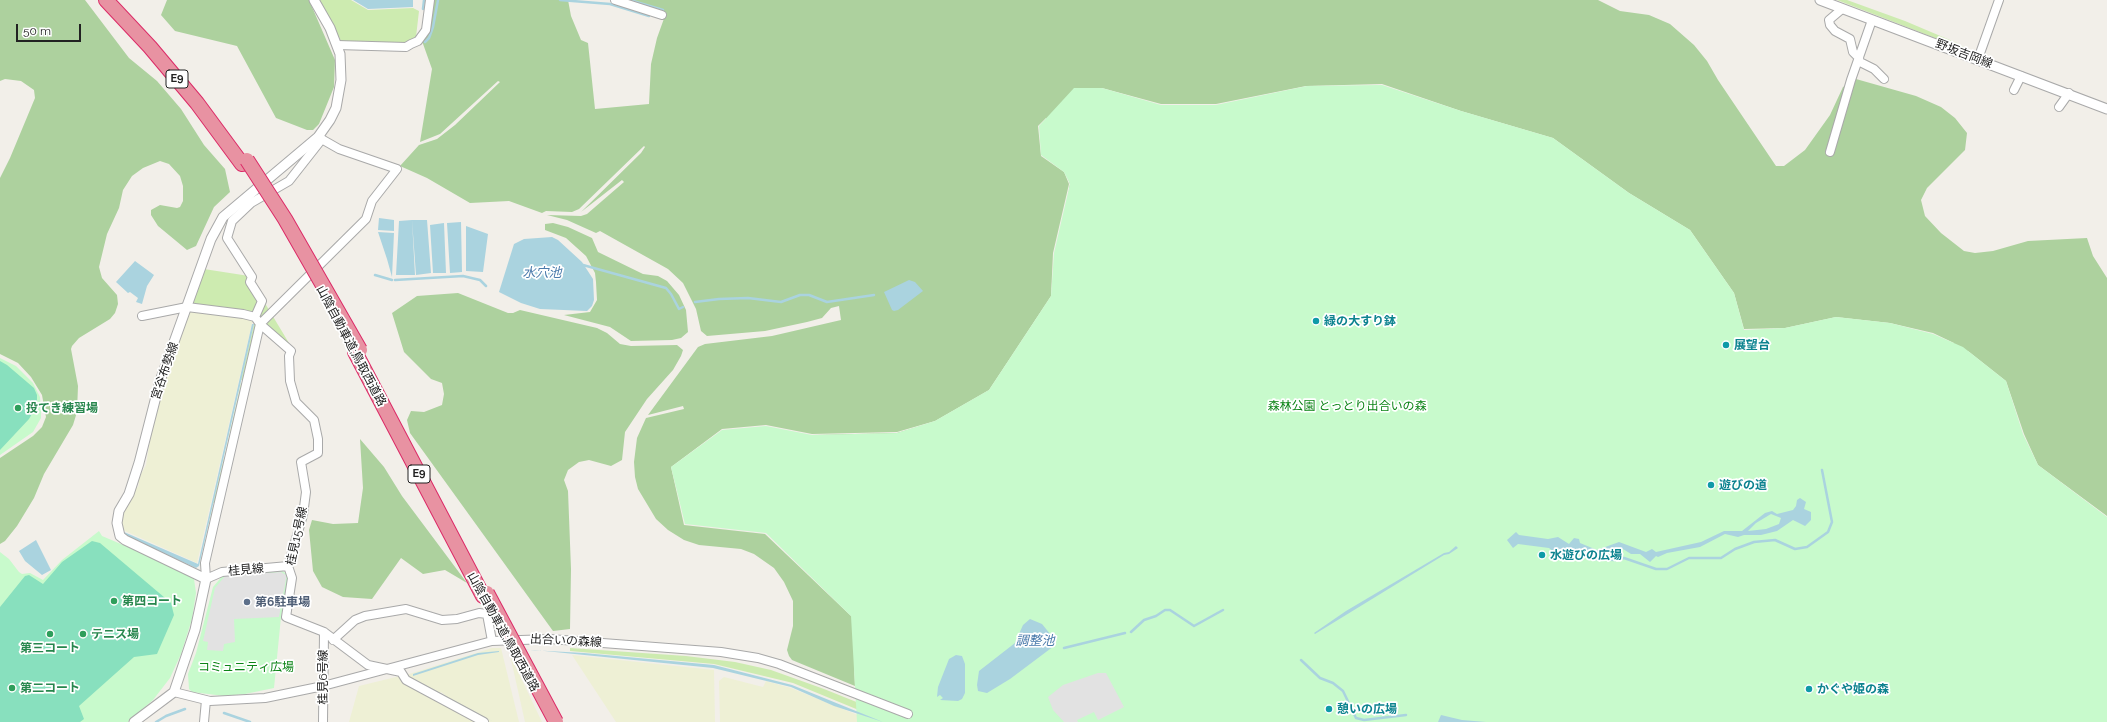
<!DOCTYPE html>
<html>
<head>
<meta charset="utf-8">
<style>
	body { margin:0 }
	#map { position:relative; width:2107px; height:722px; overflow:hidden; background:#f2efe9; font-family:Raleway,sans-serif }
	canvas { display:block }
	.scale { position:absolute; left:16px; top:24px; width:65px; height:18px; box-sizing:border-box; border:2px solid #222; border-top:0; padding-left:5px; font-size:12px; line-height:14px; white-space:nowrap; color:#222; -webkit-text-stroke:3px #fff; paint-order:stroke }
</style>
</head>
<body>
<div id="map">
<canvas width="2107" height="722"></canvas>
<div class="scale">50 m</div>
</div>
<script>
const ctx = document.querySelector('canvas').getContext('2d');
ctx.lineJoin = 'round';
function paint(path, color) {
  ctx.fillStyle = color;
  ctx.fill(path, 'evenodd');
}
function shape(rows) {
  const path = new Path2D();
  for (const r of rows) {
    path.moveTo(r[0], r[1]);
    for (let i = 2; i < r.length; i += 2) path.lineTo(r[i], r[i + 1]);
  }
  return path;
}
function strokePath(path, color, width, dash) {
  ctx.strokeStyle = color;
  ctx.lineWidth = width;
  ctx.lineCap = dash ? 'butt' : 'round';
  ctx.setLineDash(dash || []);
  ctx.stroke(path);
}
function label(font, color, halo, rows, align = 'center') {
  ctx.font = font + ' Raleway,"Noto Sans JP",sans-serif';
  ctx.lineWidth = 3.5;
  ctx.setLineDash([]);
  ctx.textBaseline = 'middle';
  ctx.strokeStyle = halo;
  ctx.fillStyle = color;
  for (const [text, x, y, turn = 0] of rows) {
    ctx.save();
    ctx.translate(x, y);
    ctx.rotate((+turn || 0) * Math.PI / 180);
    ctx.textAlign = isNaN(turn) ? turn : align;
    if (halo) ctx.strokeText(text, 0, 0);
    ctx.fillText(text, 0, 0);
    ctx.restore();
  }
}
paint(shape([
	[189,310,253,319,197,563,123,530,121,523,121,515,135,488,138,487,139,483,136,483,146,465,153,421,161,389],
	[492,648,501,648,519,722,487,722,443,698,445,695,441,692,438,696,406,675],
	[510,655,542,722,525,722],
	[572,655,714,670,715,722,616,722],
	[400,676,401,680,478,722,349,722,359,686],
	[724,677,763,687,766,681,791,688,875,722,720,722,719,681]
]), '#eef0d5');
paint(shape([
	[318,0,351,0,368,10,413,8,419,11,416,37,410,43,400,44,341,41],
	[1837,0,1847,0,1905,21,1957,43,1974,53],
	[204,269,249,276,261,297,253,314,191,304],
	[263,300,292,348,259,319],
	[253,320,256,324,244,380,241,380,254,324],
	[241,383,244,384,227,455,225,455],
	[224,458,226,458,216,503,213,503],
	[213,506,215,507,201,565,200,566],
	[570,648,686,656,735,662,771,670,824,689,879,711,878,718,793,683,714,664,570,651]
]), '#cdebb0');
paint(shape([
	[0,0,85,0,129,58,157,81,181,109,204,145,225,169,230,192,214,207,196,246,187,250,158,226,151,215,151,210,160,205,177,208,180,207,183,201,183,186,180,176,169,164,160,161,143,168,132,176,123,190,119,208,107,234,99,267,102,278,117,295,118,304,115,313,110,319,79,338,72,346,71,349,78,386,77,412,73,425,44,474,34,498,17,526,5,541,0,544,0,458,33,436,42,427,46,417,42,395,31,377,18,363,0,354,0,178,10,158,35,98,34,90,21,81,5,79,0,81],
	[167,0,309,0,335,60,334,87,319,124,313,130,307,130,276,118,237,46,175,31,161,15],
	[434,0,568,0,571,16,581,40,588,43,595,109,649,104,651,64,657,38,666,13,627,0,1598,0,1620,11,1649,15,1670,24,1694,45,1707,61,1718,80,1776,166,1784,166,1805,150,1830,115,1843,87,1856,79,1916,96,1941,107,1955,118,1967,133,1965,150,1927,188,1921,200,1925,216,1941,233,1964,251,1975,253,1993,251,2028,241,2087,238,2093,256,2107,278,2107,516,2038,465,2024,434,2006,381,1968,351,2107,722,1490,722,854,668,855,686,821,672,792,660,789,656,787,650,793,626,793,601,784,582,774,568,754,554,741,549,699,545,684,540,668,530,656,519,638,489,635,477,634,462,637,438,646,418,684,409,683,406,648,415,698,347,705,344,772,336,841,320,839,306,831,308,822,318,807,322,765,331,707,336,701,331,696,309,683,283,668,269,600,231,596,233,567,220,547,215,581,216,587,214,624,182,622,180,581,212,641,153,645,147,644,146,579,209,572,212,546,211,542,213,509,201,470,203,427,178,400,166,419,145,437,139,455,125,500,82,498,81,440,134,420,142,432,69,422,41,430,26],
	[1382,84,1461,111,1553,138,1629,193,1690,230,1734,293,1744,329,1785,328,1836,317,1890,323,1933,333,1954,343,1744,330,1088,88,1102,88,1161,104,1216,104,1306,86],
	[1046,118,1070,184,1052,296,990,390,935,422,897,433,812,435,851,616,765,534,684,525,671,467,722,429,766,425,812,434,897,432,935,421,989,390,1051,296,1053,253,1069,184,1064,172,1041,156,1038,126],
	[553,223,568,227,592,238,598,252,643,274,658,276,667,281,679,295,686,310,688,332,681,338,672,340,631,341,610,327,564,315,590,312,597,300,596,282,595,273,586,256,566,238,545,230,545,224],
	[458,293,508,313,513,313,520,310,597,328,607,333,620,344,631,346,677,345,683,350,681,356,673,370,647,399,625,432,622,460,611,466,589,460,579,462,568,470,564,480,568,491,571,569,570,629,553,631,410,433,407,420,411,411,424,412,442,405,444,394,442,383,431,379,404,352,392,313,417,296],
	[360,439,384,467,402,496,467,583,445,570,423,574,401,558,372,599,343,597,322,587,313,571,309,530,312,520,333,524,358,523,363,488]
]), '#add19e');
paint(shape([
	[1382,85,1461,111,1553,138,1629,193,1690,230,1734,293,1744,330,1785,328,1836,317,1890,323,1933,334,1963,347,2006,381,2023,434,2038,465,2107,517,2107,722,857,722,851,616,766,533,685,524,671,467,722,430,766,426,812,435,897,433,935,421,989,390,1051,296,1054,253,1070,184,1064,172,1041,155,1039,126,1074,88,1102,88,1161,105,1216,105,1307,86],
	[0,358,16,366,33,383,40,397,41,411,41,418,33,432,0,455],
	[99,531,102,536,187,572,194,579,196,593,192,619,181,654,170,678,153,700,128,722,0,722,0,552,9,559,19,572,22,574,30,573,43,580,62,560],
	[281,570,288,575,288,579,281,617,274,688,245,694,224,696,192,692,189,689,188,674,196,653,213,587,224,574]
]), '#c8facc');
paint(shape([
	[0,361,7,365,34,388,37,395,37,405,29,419,0,450],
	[92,541,100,543,171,603,174,615,157,654,134,657,79,706,84,719,80,722,0,722,0,607,25,576,29,575,43,584,62,562]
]), '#88e0be');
paint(shape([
	[281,572,286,575,286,579,279,617,234,619,235,642,224,644,223,651,207,650,208,642,203,641,215,588,225,576],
	[1098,673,1106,673,1124,707,1098,720,1094,712,1077,720,1078,722,1064,722,1053,710,1048,697,1063,685]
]), '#e2e2e2');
paint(shape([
	[353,0,413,0,413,7,368,9],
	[379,218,394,220,394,231,378,230],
	[412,220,427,220,431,273,416,275],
	[412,220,415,275,396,275,399,221],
	[461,222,462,272,450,273,447,223],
	[444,223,446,273,433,273,430,225],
	[466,226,488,234,483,272,466,271],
	[378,232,394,233,392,277,387,259],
	[552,237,558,240,582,262,593,279,594,300,592,306,587,311,540,309,521,303,499,292,514,244,524,239],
	[135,261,154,275,147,286,142,304,136,302,138,298,130,292,128,293,116,282],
	[909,280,915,282,923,291,898,310,894,311,892,310,884,292],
	[252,324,254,324,199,566,196,568,126,536,124,532,198,564],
	[1800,498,1806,502,1804,509,1811,512,1811,520,1805,526,1793,520,1777,531,1761,535,1744,535,1738,537,1725,534,1700,547,1667,553,1658,557,1656,556,1650,562,1640,554,1631,554,1623,549,1615,548,1596,555,1583,550,1580,551,1580,553,1576,556,1567,552,1565,557,1561,551,1560,558,1555,556,1554,552,1549,548,1518,544,1513,548,1507,540,1516,532,1519,535,1548,539,1558,537,1569,544,1574,538,1579,539,1580,543,1597,550,1619,542,1646,552,1652,549,1656,552,1701,542,1724,531,1742,531,1765,513,1772,511,1777,514,1793,510,1796,506,1797,500],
	[1771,514,1781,518,1779,524,1766,529,1748,531,1756,523],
	[36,540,51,570,42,575,25,561,19,551],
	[1456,546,1458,548,1449,554,1444,555,1421,569,1315,634,1314,633,1346,611,1444,553,1449,552],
	[1030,619,1042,624,1055,640,1054,646,1010,679,987,693,978,691,977,685,979,671,1015,643,1023,625],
	[512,649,584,653,714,665,792,685,883,722,834,706,791,687,713,668,535,650,512,650],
	[499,651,499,652,478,655,413,676,413,674,478,653],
	[956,655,962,656,965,664,965,693,962,699,958,701,940,700,943,698,940,695,937,697,938,687,949,659],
	[412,678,494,722,411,679],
	[1441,715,1462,720,1486,722,1438,722]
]), '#aad3df');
strokePath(shape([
	[560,0,610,4,649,16],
	[630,0,663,10],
	[423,9,424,0],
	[425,42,429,38,433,27,438,0],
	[583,265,666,288,671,294,679,309,683,307],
	[375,275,392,280],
	[395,280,463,276,480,280,486,286],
	[695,302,719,299,748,298,781,302,800,295,809,295,827,302,874,295],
	[1592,559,1615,560,1624,558,1656,569,1667,569,1689,558,1721,558,1735,549,1754,542,1775,540,1795,549,1807,547,1828,532,1832,522,1822,470],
	[1131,632,1144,620,1156,616,1165,610,1170,610,1194,626,1223,610],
	[1064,648,1125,633],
	[1301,660,1320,678,1333,683,1343,691,1356,718,1364,720,1406,715],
	[224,713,250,722],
	[156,722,166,716,185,709]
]), '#aad3df', 2.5);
const minor = shape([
	[615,0,662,15],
	[1842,9,1829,20,1830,25,1835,31,1850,39,1853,52,1859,58],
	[337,45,406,47,411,44,418,41,426,30,430,0],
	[1978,59,1999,0],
	[1858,61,1874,69,1884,79],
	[2014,90,2021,76],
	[2059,107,2069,93],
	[1830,152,1851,80,1872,20],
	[142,316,187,307,243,314,255,317,260,324,291,351,289,356,290,381,296,402,314,420,318,439,318,453,301,462,306,492,303,515,288,566,292,578,286,617,324,632,368,665,401,672,406,680,484,722],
	[255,317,262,301,250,282,252,277,227,238,232,221,251,203,289,181,322,139],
	[288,566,222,572,206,579,205,563,260,324,366,219,372,201,397,169,339,149,318,137],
	[333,640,355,620,365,616,406,609,442,620,457,619,479,613,487,614,492,641],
	[174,692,210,701,265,698,323,686,492,641,550,639,721,652,758,658,779,664,908,714],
	[204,722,206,700],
	[323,722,324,632]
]);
const tertiary = shape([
	[1820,0,2107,109],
	[134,722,174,692,195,630,206,579,125,540,120,536,117,523,119,511,129,494,139,463,160,381,211,239,223,217,318,137,330,120,336,108,341,80,340,54,330,28,314,0]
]);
const motorway = shape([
	[106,0,150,47,197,103,242,164],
	[355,352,483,596]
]);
strokePath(minor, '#a9a9a9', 10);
strokePath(tertiary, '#a9a9a9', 11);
strokePath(motorway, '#dc2a67', 16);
strokePath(minor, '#fff', 8);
strokePath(tertiary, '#fff', 9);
strokePath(motorway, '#e892a2', 14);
const motorwayBridge = shape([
	[247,160,285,219,360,350],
	[487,593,556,722]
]);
strokePath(motorwayBridge, '#dc2a67', 16, []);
strokePath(motorwayBridge, '#e892a2', 14);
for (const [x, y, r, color] of [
	[1316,321,4,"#0f9aa8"],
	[1726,345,4,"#0f9aa8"],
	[18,408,4,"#2e9e5b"],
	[1711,485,4,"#0f9aa8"],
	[1542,555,4,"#0f9aa8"],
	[114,601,4,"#2e9e5b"],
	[247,602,4,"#5c6f8a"],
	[50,634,4,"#2e9e5b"],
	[83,634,4,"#2e9e5b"],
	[12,688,4,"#2e9e5b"],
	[1809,689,4,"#0f9aa8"],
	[1329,709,4,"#0f9aa8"]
]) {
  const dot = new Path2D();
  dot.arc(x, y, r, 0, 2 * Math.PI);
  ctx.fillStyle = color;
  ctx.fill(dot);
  strokePath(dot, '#fff', 1.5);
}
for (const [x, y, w] of [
	[177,79,22],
	[419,474,22]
]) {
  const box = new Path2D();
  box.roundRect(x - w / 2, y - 9, w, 18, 3);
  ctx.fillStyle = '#fff';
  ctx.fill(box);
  strokePath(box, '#222', 1);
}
label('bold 11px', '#222', null, [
	["E9",177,79],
	["E9",419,474]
]);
label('12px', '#222', '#fff', [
	["野坂吉岡線",1964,54,21],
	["山陰自動車道;鳥取西道路",351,346,62],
	["宮谷布勢線",165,371,-71],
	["桂見15号線",297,536,-78],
	["桂見線",246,570,-5],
	["山陰自動車道;鳥取西道路",503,632,61],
	["出合いの森線",566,641,3],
	["桂見6号線",323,677,-90]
]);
label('bold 12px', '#0d838f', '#fff', [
	["緑の大すり鉢",1324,321],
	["展望台",1734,345],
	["遊びの道",1719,485],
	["水遊びの広場",1550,555],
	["かぐや姫の森",1817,689],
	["憩いの広場",1337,709]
], 'left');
label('12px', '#0c8416', '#fff', [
	["森林公園 とっとり出合いの森",1347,406],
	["コミュニティ広場",246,667]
]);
label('bold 12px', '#27864d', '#fff', [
	["投てき練習場",26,408],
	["第四コート",122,601],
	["テニス場",91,634],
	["第三コート",50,648,"center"],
	["第二コート",20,688]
], 'left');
label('bold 12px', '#4e5e75', '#fff', [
	["第6駐車場",255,602]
], 'left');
label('italic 13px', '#4a7aab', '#fff', [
	["水穴池",542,273],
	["調整池",1035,641]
]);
</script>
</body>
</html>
